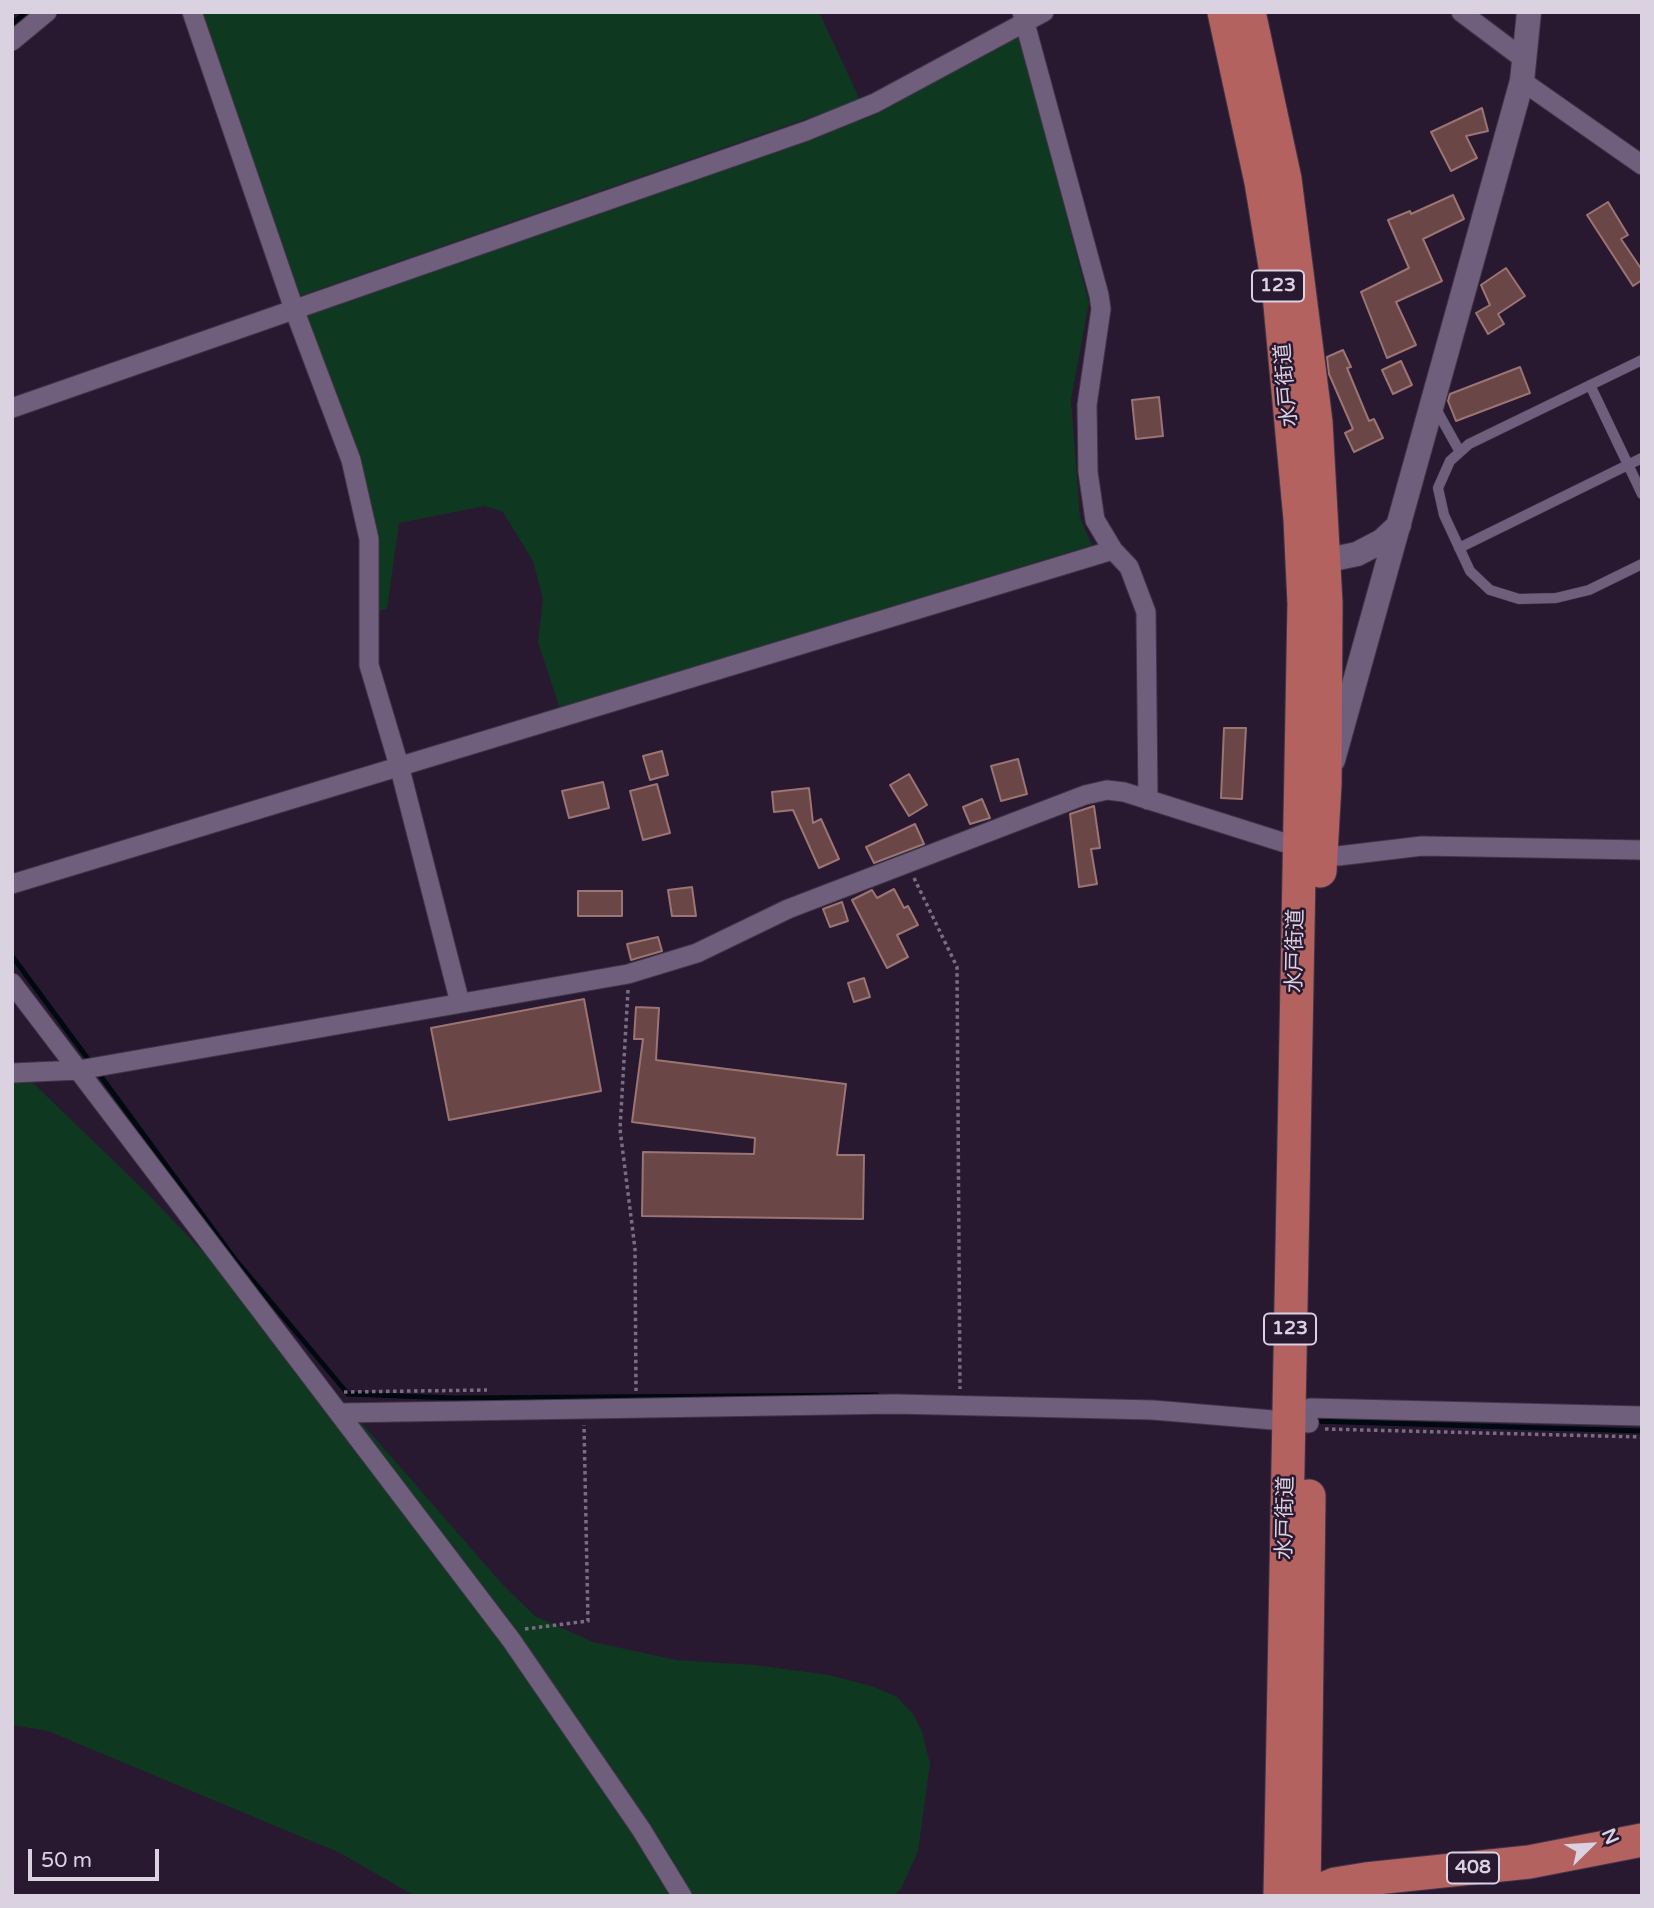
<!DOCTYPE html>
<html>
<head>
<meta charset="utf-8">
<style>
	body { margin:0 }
	#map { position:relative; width:1654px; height:1908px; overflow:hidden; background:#281931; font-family:"Varela Round",sans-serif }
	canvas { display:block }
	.frame { position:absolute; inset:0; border:14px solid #dad1e1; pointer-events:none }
	.north { position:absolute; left:1556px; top:1810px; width:70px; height:70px; -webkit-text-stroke:5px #281931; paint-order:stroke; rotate:66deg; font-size:19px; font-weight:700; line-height:28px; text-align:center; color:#dad1e1 }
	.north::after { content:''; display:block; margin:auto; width:24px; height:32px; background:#dad1e1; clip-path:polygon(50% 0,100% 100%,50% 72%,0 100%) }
	.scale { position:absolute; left:28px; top:1849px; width:131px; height:32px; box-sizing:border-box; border:4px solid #dad1e1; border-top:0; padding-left:9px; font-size:21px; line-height:24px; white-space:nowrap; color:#dad1e1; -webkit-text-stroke:5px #281931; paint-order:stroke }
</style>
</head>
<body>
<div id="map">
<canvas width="1654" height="1908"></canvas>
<div class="frame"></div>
<div class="north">N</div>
<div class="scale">50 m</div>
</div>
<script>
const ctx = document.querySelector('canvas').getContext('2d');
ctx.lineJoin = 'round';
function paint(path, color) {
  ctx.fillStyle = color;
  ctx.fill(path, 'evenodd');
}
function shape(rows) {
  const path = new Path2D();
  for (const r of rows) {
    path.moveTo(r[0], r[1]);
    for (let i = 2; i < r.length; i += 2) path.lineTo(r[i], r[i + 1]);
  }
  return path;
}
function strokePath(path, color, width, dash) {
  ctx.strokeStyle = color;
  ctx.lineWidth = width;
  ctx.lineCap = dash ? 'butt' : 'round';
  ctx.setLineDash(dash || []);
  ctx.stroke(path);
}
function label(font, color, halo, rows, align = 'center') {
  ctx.font = font + ' "Varela Round","Noto Sans JP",sans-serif';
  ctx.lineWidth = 5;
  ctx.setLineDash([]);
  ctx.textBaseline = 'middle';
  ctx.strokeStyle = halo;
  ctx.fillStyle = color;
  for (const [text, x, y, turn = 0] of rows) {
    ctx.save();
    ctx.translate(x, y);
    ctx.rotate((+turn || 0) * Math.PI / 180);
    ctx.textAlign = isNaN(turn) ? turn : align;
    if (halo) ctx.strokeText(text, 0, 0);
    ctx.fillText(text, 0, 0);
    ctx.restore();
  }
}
paint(shape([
	[203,12,819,12,860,100,300,296],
	[1020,35,1089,303,1071,399,1080,518,1092,545,560,709,538,642,543,599,533,561,503,512,485,506,399,523,387,609,374,612,374,542,359,454,341,419,306,314,867,118],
	[12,1068,33,1083,146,1192,319,1374,503,1585,535,1616,593,1642,676,1660,754,1665,829,1675,871,1686,896,1696,913,1714,922,1732,930,1764,918,1851,902,1887,894,1896,415,1896,340,1853,48,1731,12,1725]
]), '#0f3821');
strokePath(shape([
	[12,24,26,12],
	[12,956,91,1063],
	[97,1071,234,1258,348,1394,454,1398,877,1395],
	[1313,1421,1642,1431]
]), '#000810', 5);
const building = shape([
	[1482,108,1488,131,1466,136,1477,158,1451,171,1431,132,1482,108],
	[1453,195,1464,219,1423,239,1442,281,1396,302,1416,345,1387,358,1361,292,1409,268,1388,220,1410,211,1411,214,1453,195],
	[1608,202,1628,235,1621,239,1642,270,1642,280,1633,286,1587,215,1608,202],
	[1506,268,1525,296,1498,314,1504,324,1488,334,1476,313,1490,305,1481,285,1506,268],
	[1343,350,1351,367,1347,368,1369,421,1374,419,1383,438,1354,452,1345,433,1353,429,1329,374,1327,357,1343,350],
	[1401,361,1412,385,1393,394,1382,370,1401,361],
	[1520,367,1530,393,1456,421,1448,401,1450,394,1520,367],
	[1159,397,1163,436,1136,439,1132,400,1159,397],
	[1224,728,1246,728,1242,799,1221,798,1224,728],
	[662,751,668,775,650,780,643,756,662,751],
	[1018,759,1027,794,1001,801,991,766,1018,759],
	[909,774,927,805,909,816,890,785,909,774],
	[603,782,609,808,569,818,562,791,603,782],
	[657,784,670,833,643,840,630,791,657,784],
	[809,788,813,823,821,819,839,859,819,868,793,810,774,812,772,792,809,788],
	[982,799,990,818,970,824,963,807,982,799],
	[1094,806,1100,848,1091,849,1097,884,1079,887,1070,814,1094,806],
	[915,824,924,844,874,863,866,847,915,824],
	[692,887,696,916,672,916,668,890,692,887],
	[894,889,904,908,908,906,918,925,897,935,908,957,887,968,852,900,872,890,877,898,894,889],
	[578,891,622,891,622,916,578,916,578,891],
	[842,902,848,921,830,927,823,909,842,902],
	[658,937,662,951,631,960,627,944,658,937],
	[864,978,870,997,854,1002,848,983,864,978],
	[584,999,601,1091,449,1120,431,1028,584,999],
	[636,1007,659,1008,656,1060,846,1084,837,1155,864,1155,863,1219,642,1216,643,1152,754,1154,755,1138,632,1122,643,1039,634,1039,636,1007]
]);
paint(building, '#6a4746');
strokePath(building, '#9b7473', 2);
const service = shape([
	[1642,360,1469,444,1450,461,1438,488,1444,515,1470,571,1490,590,1519,599,1556,598,1589,590,1642,564],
	[1590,385,1642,494],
	[1436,409,1460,452],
	[1459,548,1642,458]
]);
const minor = shape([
	[192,12,294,309,351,460,369,539,369,665,400,769,460,1003],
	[1022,12,1099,295,1101,309,1087,405,1088,472,1095,520,1113,550,1129,567,1146,612,1148,800],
	[1461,12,1525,60],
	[12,41,47,12],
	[1522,81,1642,165],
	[12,408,806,131,875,103,1044,12],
	[12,884,1113,550],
	[12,983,512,1641,641,1829,682,1896],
	[12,1073,79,1070,628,974,697,953,788,909,1085,795,1107,790,1124,792,1298,847,1338,856,1422,846,1642,850],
	[1310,1408,1642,1416],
	[339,1413,895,1404,1153,1410,1309,1423]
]);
const tertiary = shape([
	[1309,564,1357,554,1382,541,1399,525],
	[1333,760,1522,81,1529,12]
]);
const trunk = shape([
	[1224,12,1261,182,1278,284,1300,519,1304,604,1280,1896],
	[1249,12,1285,179,1316,422,1326,603,1325,784,1320,871],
	[1304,1896,1309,1496],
	[1305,1896,1335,1884,1366,1879,1529,1862,1642,1840]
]);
strokePath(service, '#413549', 11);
strokePath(minor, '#413549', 21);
strokePath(tertiary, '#413549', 26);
strokePath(trunk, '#413549', 35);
strokePath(shape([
	[914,878,957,967,960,1389],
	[628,990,620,1129,635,1249,636,1391],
	[344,1392,487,1390],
	[1325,1429,1642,1437],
	[525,1629,588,1621,584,1425]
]), '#7a6d82', 3.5, [3.5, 3.5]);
strokePath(service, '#705f7c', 10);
strokePath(minor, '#705f7c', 19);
strokePath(tertiary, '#705f7c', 24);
strokePath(trunk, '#b36260', 33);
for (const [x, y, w] of [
	[1278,286,52],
	[1290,1329,52],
	[1473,1868,52]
]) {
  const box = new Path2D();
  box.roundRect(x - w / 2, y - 15.5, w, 31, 5);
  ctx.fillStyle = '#281931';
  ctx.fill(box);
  strokePath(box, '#dad1e1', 2);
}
label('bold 19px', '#dad1e1', null, [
	["123",1278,286],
	["123",1290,1329],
	["408",1473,1868]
]);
label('21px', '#dad1e1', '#281931', [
	["水戸街道",1287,385,-95],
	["水戸街道",1296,951,-89],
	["水戸街道",1286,1518,-89]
]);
</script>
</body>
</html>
